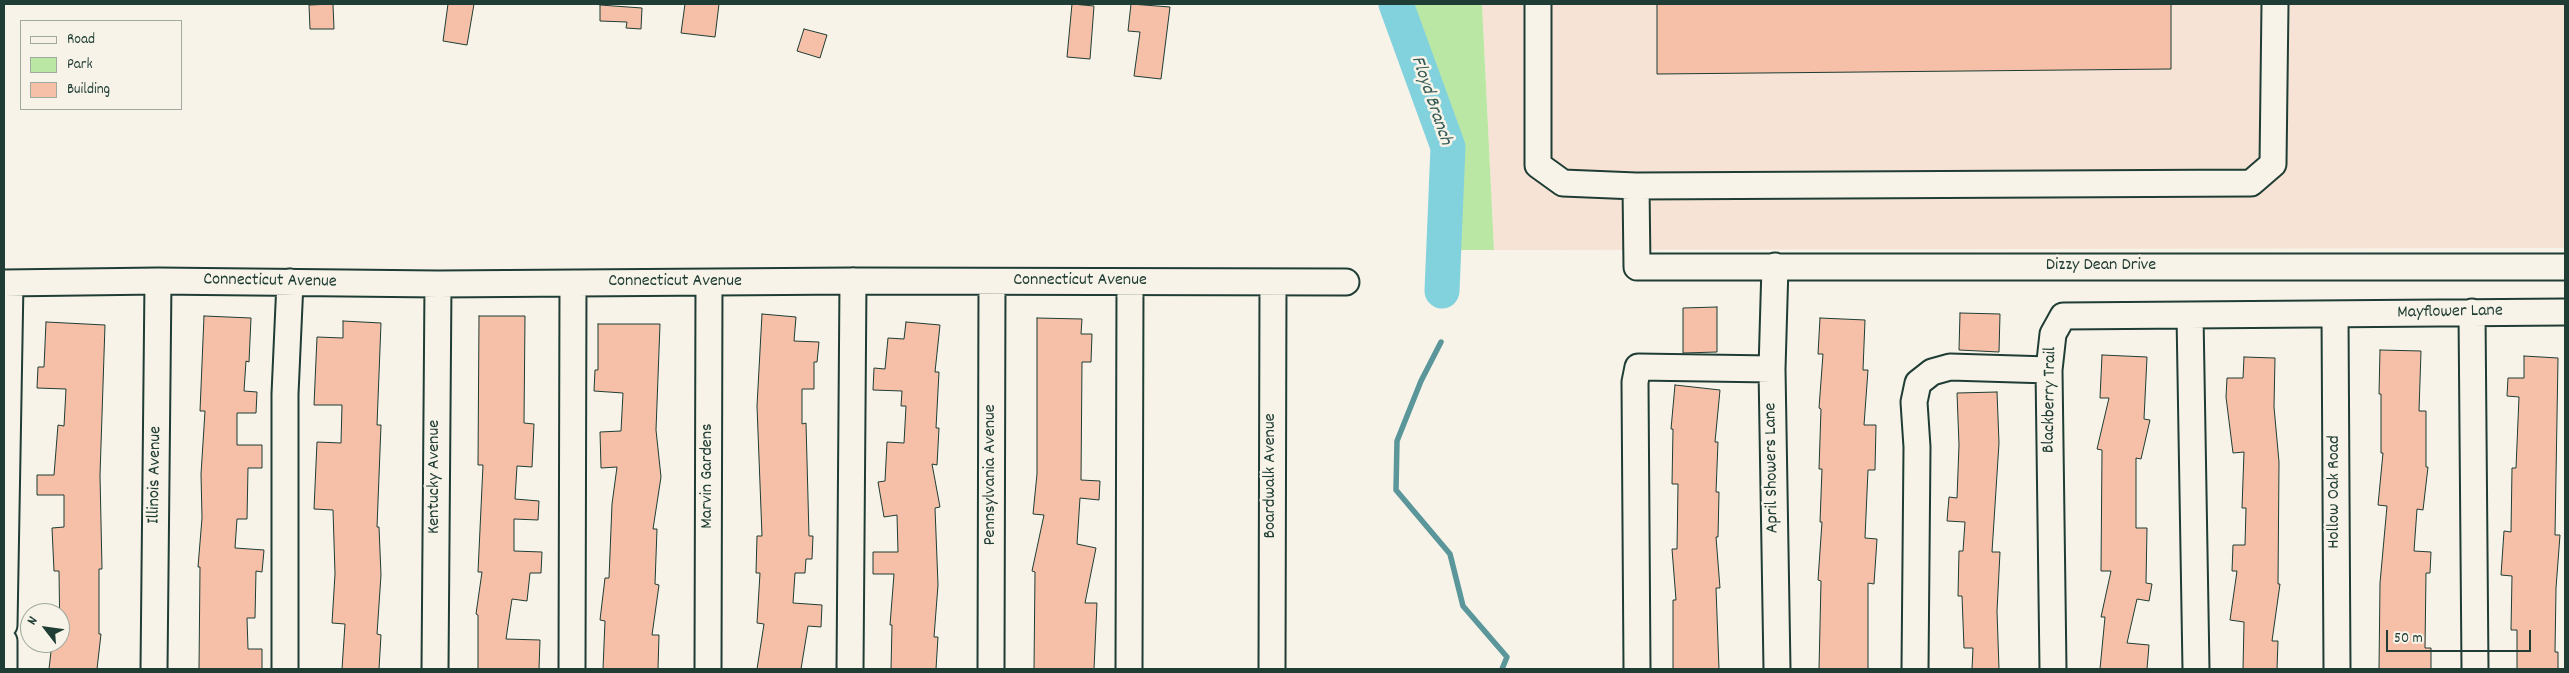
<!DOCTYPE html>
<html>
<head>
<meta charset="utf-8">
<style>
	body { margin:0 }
	#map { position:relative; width:2569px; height:673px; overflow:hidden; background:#f7f3e8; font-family:Dekko,sans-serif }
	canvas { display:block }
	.frame { position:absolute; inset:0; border:5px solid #1f3d34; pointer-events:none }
	.legend { position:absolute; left:20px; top:20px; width:162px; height:90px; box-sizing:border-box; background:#f7f3e8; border:1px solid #a1aaa0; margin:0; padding:6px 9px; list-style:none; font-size:15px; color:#1f3d34 }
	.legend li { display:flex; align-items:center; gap:10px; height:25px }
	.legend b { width:25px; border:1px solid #a1aaa0 }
	.north { position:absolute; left:20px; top:603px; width:50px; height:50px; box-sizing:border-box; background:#f7f3e8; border:1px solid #a1aaa0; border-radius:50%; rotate:300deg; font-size:14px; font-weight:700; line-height:20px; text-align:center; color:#1f3d34 }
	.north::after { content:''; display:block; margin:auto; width:18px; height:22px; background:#1f3d34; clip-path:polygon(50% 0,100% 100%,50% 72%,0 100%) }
	.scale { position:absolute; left:2386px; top:630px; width:145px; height:22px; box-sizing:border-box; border:2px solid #1f3d34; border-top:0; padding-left:6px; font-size:15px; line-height:18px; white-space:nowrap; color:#1f3d34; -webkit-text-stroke:4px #f7f3e8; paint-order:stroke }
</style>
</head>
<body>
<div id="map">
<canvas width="2569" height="673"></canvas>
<div class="frame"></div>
<ul class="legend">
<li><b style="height:6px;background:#f7f3e8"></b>Road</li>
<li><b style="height:14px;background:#bbe7a4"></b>Park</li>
<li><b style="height:14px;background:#f5bfa8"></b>Building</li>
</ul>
<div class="north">N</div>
<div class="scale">50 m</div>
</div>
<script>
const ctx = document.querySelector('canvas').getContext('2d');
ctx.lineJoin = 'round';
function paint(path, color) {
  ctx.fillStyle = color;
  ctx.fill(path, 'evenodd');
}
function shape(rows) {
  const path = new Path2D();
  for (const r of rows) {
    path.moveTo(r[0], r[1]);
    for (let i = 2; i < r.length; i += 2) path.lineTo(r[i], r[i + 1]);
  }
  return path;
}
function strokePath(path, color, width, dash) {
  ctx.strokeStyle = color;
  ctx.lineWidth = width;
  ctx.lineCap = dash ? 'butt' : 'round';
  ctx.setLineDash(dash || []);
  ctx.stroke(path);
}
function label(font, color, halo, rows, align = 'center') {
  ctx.font = font + ' Dekko,sans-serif';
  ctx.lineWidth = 5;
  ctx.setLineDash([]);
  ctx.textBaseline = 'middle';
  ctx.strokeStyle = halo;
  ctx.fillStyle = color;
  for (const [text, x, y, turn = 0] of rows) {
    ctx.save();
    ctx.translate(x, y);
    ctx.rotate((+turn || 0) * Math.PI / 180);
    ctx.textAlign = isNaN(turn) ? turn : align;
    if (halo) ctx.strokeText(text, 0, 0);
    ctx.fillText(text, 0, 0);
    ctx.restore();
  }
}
paint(shape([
	[1482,4,2565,4,2565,248,1494,250]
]), '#f6e3d5');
paint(shape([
	[1389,4,1482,4,1494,250,1440,250,1432,131,1413,65]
]), '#bbe7a4');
strokePath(shape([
	[1441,342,1421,381,1397,441,1396,490,1450,554,1463,606,1507,657,1502,669]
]), '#5a969a', 5.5);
strokePath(shape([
	[1396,4,1448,147,1442,291]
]), '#82d2de', 35);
const building = shape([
	[333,4,334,29,310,29,309,5,333,4],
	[448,4,474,4,467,45,443,41,448,4],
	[685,4,719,4,715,37,681,33,685,4],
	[1072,4,1094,6,1090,59,1067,57,1072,4],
	[1131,4,1170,7,1161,79,1134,76,1140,32,1128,31,1131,4],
	[1657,4,2171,4,2171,69,1657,74,1657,4],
	[600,5,642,8,641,29,626,28,627,22,600,21,600,5],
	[804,29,827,35,820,58,797,51,804,29],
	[1717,307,1717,352,1683,353,1683,308,1717,307],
	[1960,313,2000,314,1999,352,1959,350,1960,313],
	[762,314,796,317,794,341,819,342,817,362,814,362,814,389,802,389,802,424,806,423,809,536,813,536,812,559,806,559,805,573,795,573,793,603,822,605,821,627,808,626,801,669,757,669,764,624,757,623,760,573,756,573,757,536,762,536,757,406,762,314],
	[204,316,251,318,249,362,246,361,244,391,257,392,256,413,237,413,237,445,262,445,262,468,248,468,247,519,237,519,235,548,264,550,262,572,256,571,255,618,247,618,248,649,262,649,262,669,199,669,200,567,198,567,202,518,201,474,205,411,200,411,204,316],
	[479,316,525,316,524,423,534,424,532,467,517,466,515,499,539,501,538,520,514,519,514,551,542,552,541,573,530,573,527,601,512,599,506,639,540,640,539,669,478,669,478,615,476,614,482,572,478,572,483,465,478,465,479,316],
	[1037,318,1082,319,1081,334,1092,334,1091,362,1082,362,1081,480,1100,481,1099,500,1080,498,1077,544,1096,548,1085,603,1097,603,1094,669,1034,669,1035,572,1032,571,1044,515,1033,514,1037,474,1037,318],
	[1820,318,1865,320,1863,370,1868,370,1864,425,1876,425,1875,470,1868,470,1865,538,1877,539,1874,584,1868,583,1868,669,1819,669,1821,581,1818,580,1822,522,1820,522,1822,469,1819,469,1821,409,1819,408,1823,354,1818,354,1820,318],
	[343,321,381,323,377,425,381,425,377,527,379,527,381,575,377,634,381,635,379,669,342,669,345,624,332,623,335,574,333,510,314,509,317,442,341,443,342,405,314,405,317,337,343,338,343,321],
	[46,322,105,325,100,475,102,569,99,569,99,634,101,634,97,669,49,669,52,643,60,643,59,571,54,571,52,528,64,527,64,495,37,495,37,475,54,475,58,425,64,426,66,389,37,388,38,367,44,367,46,322],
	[906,322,940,325,935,372,939,372,936,428,939,428,937,465,932,464,940,507,935,508,938,585,934,637,938,637,936,669,891,669,892,625,890,625,894,574,873,574,873,552,898,552,897,515,884,517,878,482,885,481,887,442,904,443,906,406,901,406,902,391,873,390,874,368,885,369,888,338,904,339,906,322],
	[598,324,660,324,656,430,661,477,653,529,657,529,655,584,659,585,652,635,659,635,658,669,603,669,605,621,600,620,605,578,609,578,612,504,617,467,601,468,600,432,621,431,623,393,594,391,595,370,598,370,598,324],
	[2380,350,2421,351,2419,411,2426,411,2426,467,2428,467,2423,510,2417,509,2414,551,2431,552,2430,573,2426,573,2425,648,2431,648,2431,669,2379,669,2380,583,2387,506,2378,505,2383,453,2381,453,2381,394,2379,394,2380,350],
	[2102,355,2147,357,2144,419,2150,420,2141,459,2136,458,2136,528,2147,528,2146,583,2152,584,2149,601,2137,599,2127,643,2149,645,2147,669,2100,669,2105,617,2101,617,2111,571,2101,571,2102,450,2097,449,2109,398,2100,398,2102,355],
	[2524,356,2558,358,2555,535,2560,535,2556,588,2555,652,2558,652,2558,669,2517,669,2517,630,2511,630,2512,576,2501,575,2504,531,2511,532,2512,468,2516,468,2519,397,2507,396,2508,378,2524,378,2524,356],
	[2244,357,2275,358,2274,407,2279,462,2278,584,2280,584,2272,641,2278,641,2277,669,2243,669,2244,622,2230,620,2237,571,2232,571,2233,545,2245,545,2246,508,2242,508,2244,452,2233,453,2226,397,2227,378,2243,378,2244,357],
	[1675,385,1720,390,1715,442,1718,442,1716,492,1719,492,1718,537,1716,537,1720,588,1716,588,1719,669,1673,669,1673,600,1676,600,1672,549,1677,549,1678,484,1672,484,1673,429,1671,429,1675,385],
	[1997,392,1999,443,1992,552,2000,552,1997,611,1999,669,1972,669,1973,648,1964,648,1962,596,1958,596,1959,551,1963,551,1965,522,1947,521,1949,497,1957,498,1959,445,1957,393,1997,392]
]);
paint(building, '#f5bfa8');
strokePath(building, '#1f3d34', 1);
const minor = shape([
	[1538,4,1538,165,1563,183,1636,186,1637,267,2565,267],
	[1636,186,2251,183,2273,164,2275,4],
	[1775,266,1772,369,1777,669],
	[4,283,158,281,438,284,853,281,1346,282],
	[2472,312,2475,669],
	[2335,314,2337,669],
	[2190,315,2196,669],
	[4,625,10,283],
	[4,641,4,669],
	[154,669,158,281],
	[285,669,285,394,290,282],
	[435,669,438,284],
	[572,669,573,284],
	[708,669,709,283],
	[850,669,853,281],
	[991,669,992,282],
	[1129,669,1130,283],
	[1272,669,1273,282],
	[1637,669,1635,382,1638,367,1772,369],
	[1915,669,1917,447,1914,402,1918,383,1932,372,1950,367,2049,370],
	[2053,669,2049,370,2053,334,2063,316,2565,312]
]);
strokePath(minor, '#1f3d34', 29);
strokePath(minor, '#f7f3e8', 25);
label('18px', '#1f3d34', '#f7f3e8', [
	["Dizzy Dean Drive",2101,267],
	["Connecticut Avenue",270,282,1],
	["Connecticut Avenue",1080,282],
	["Connecticut Avenue",675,283],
	["Mayflower Lane",2450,313,-1],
	["Blackberry Trail",2051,400,-89],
	["April Showers Lane",1773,468,-91],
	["Illinois Avenue",156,475,-89],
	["Pennsylvania Avenue",992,475,-90],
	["Marvin Gardens",709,476,-90],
	["Boardwalk Avenue",1272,476,-90],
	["Kentucky Avenue",436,477,-90],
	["Hollow Oak Road",2336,492,-90]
]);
label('italic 19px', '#335b56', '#f7f3e8', [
	["Floyd Branch",1430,101,71]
]);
</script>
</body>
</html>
